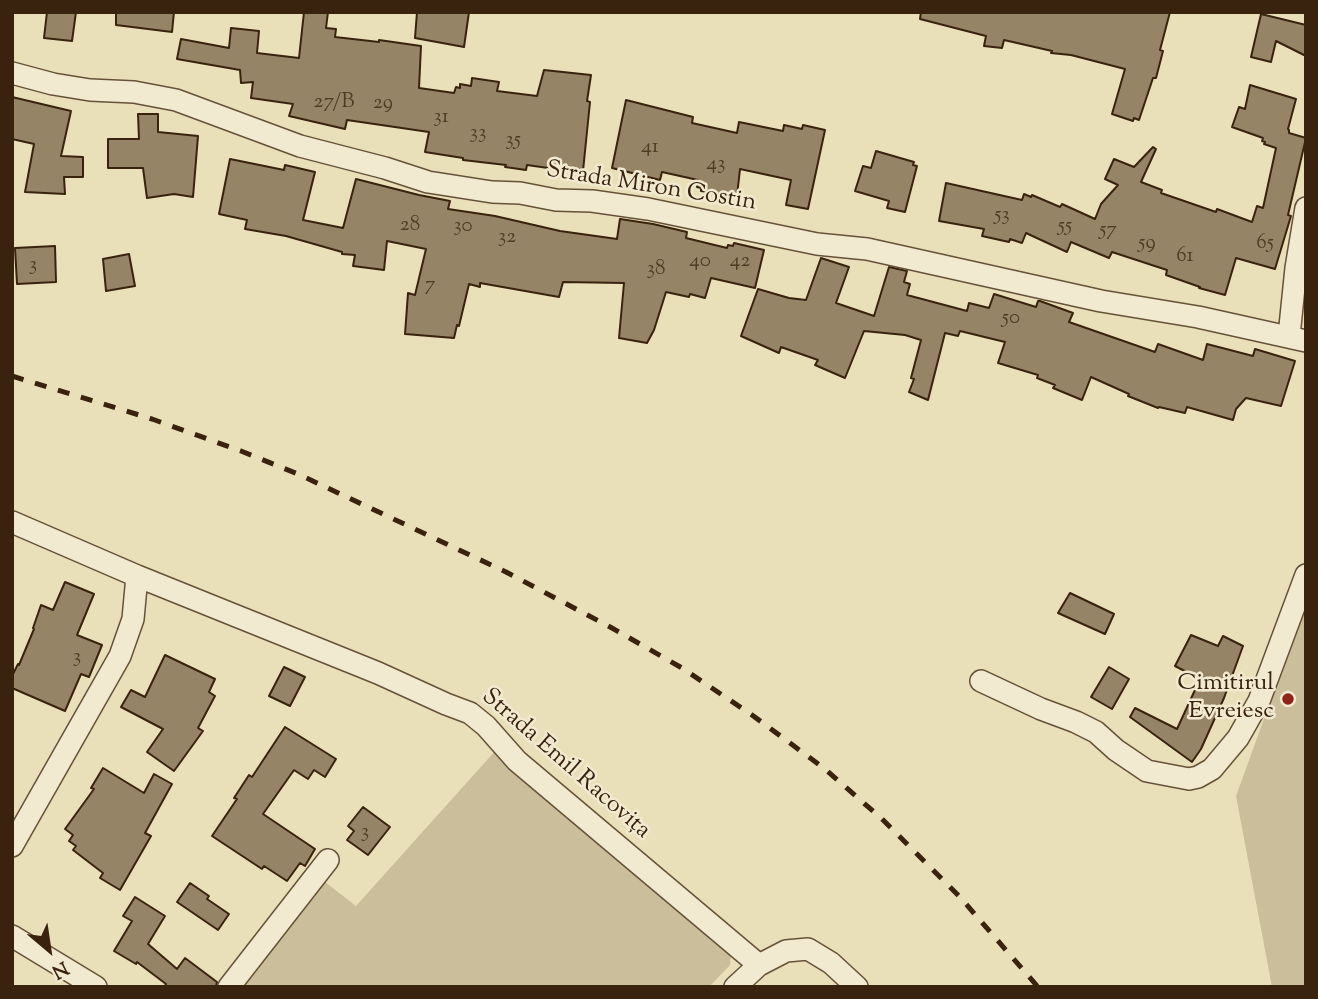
<!DOCTYPE html>
<html>
<head>
<meta charset="utf-8">
<style>
	body { margin:0 }
	#map { position:relative; width:1318px; height:999px; overflow:hidden; background:#e9dfb8; font-family:"Sorts Mill Goudy",serif }
	canvas { display:block }
	.frame { position:absolute; inset:0; border:14px solid #39230e; pointer-events:none }
	.north { position:absolute; left:14px; top:915px; width:70px; height:70px; -webkit-text-stroke:5px #f1ead1; paint-order:stroke; rotate:151deg; font-size:19px; font-weight:700; line-height:28px; text-align:center; color:#39230e }
	.north::after { content:''; display:block; margin:auto; width:24px; height:32px; background:#39230e; clip-path:polygon(50% 0,100% 100%,50% 72%,0 100%) }
</style>
</head>
<body>
<div id="map">
<canvas width="1318" height="999"></canvas>
<div class="frame"></div>
<div class="north">N</div>
</div>
<script>
const ctx = document.querySelector('canvas').getContext('2d');
ctx.lineJoin = 'round';
function paint(path, color) {
  ctx.fillStyle = color;
  ctx.fill(path, 'evenodd');
}
function shape(rows) {
  const path = new Path2D();
  for (const r of rows) {
    path.moveTo(r[0], r[1]);
    for (let i = 2; i < r.length; i += 2) path.lineTo(r[i], r[i + 1]);
  }
  return path;
}
function strokePath(path, color, width, dash) {
  ctx.strokeStyle = color;
  ctx.lineWidth = width;
  ctx.lineCap = dash ? 'butt' : 'round';
  ctx.setLineDash(dash || []);
  ctx.stroke(path);
}
function label(font, color, halo, rows, align = 'center') {
  ctx.font = font + ' "Sorts Mill Goudy",serif';
  ctx.lineWidth = 5;
  ctx.setLineDash([]);
  ctx.textBaseline = 'middle';
  ctx.strokeStyle = halo;
  ctx.fillStyle = color;
  for (const [text, x, y, turn = 0] of rows) {
    ctx.save();
    ctx.translate(x, y);
    ctx.rotate((+turn || 0) * Math.PI / 180);
    ctx.textAlign = isNaN(turn) ? turn : align;
    if (halo) ctx.strokeText(text, 0, 0);
    ctx.fillText(text, 0, 0);
    ctx.restore();
  }
}
paint(shape([
	[1306,603,1306,987,1272,987,1236,796],
	[496,750,731,955,730,965,709,987,242,987,325,882,356,906]
]), '#cbbf9b');
const building = shape([
	[47,12,76,12,72,41,44,38,47,12],
	[116,12,174,12,172,32,116,25,116,12],
	[304,12,328,12,326,28,336,29,335,37,379,42,379,40,421,46,419,88,454,93,456,87,460,88,460,84,471,86,472,78,499,82,497,91,537,96,544,70,591,75,587,101,590,102,583,171,570,169,569,171,527,165,526,170,505,167,506,165,463,160,463,158,425,152,429,132,347,120,345,129,289,116,293,104,251,98,253,82,241,83,240,70,177,59,181,39,229,48,231,28,259,31,257,53,299,58,304,12],
	[417,12,469,12,464,47,415,38,417,12],
	[921,12,1170,12,1160,50,1163,51,1156,78,1153,78,1139,120,1134,118,1133,121,1112,114,1125,69,1071,55,1051,53,1052,51,1004,40,1002,48,984,46,986,36,920,19,921,12],
	[1261,14,1306,25,1306,56,1276,41,1271,62,1251,57,1261,14],
	[1250,85,1296,99,1288,129,1289,130,1289,133,1306,138,1288,215,1291,216,1275,269,1236,258,1225,295,1199,288,1200,287,1166,275,1167,270,1112,252,1109,258,1071,242,1067,252,1026,233,1022,243,1010,239,1009,242,982,236,984,229,939,221,946,183,1022,200,1024,194,1031,197,1032,195,1060,207,1062,204,1095,219,1101,204,1118,185,1105,179,1114,159,1134,167,1153,147,1156,149,1141,182,1162,190,1161,193,1216,212,1217,209,1252,222,1257,206,1263,208,1276,148,1264,144,1265,142,1262,141,1263,138,1232,127,1239,107,1245,109,1250,85],
	[12,97,71,111,61,156,83,157,83,177,64,177,65,194,25,192,34,144,12,139,12,97],
	[626,100,693,117,692,123,737,133,739,122,783,131,784,125,802,129,803,125,825,130,808,209,786,205,791,180,740,169,737,196,701,191,701,188,697,187,698,180,662,172,660,180,612,168,626,100],
	[138,114,158,114,158,132,198,136,193,197,174,194,147,198,143,168,108,168,108,139,139,139,138,114],
	[876,151,914,162,913,165,917,166,905,212,887,208,889,201,855,191,863,166,871,168,876,151],
	[230,159,284,170,285,165,315,172,303,220,343,228,356,179,419,195,450,201,448,209,495,216,560,231,617,239,620,219,653,224,687,232,686,238,727,248,728,245,733,246,734,243,764,250,755,288,711,278,705,298,690,294,689,297,666,292,654,330,647,343,619,338,624,283,563,282,559,297,480,283,480,287,469,284,459,326,457,325,454,338,405,334,408,293,415,295,426,249,387,241,384,270,353,266,355,255,342,254,342,252,286,236,245,229,247,220,219,214,230,159],
	[55,246,56,282,17,284,15,248,55,246],
	[129,254,135,286,106,291,103,259,129,254],
	[821,258,849,267,836,303,874,316,889,267,907,271,904,282,910,284,907,295,967,311,969,303,989,308,994,294,1036,307,1038,301,1040,301,1073,313,1069,322,1155,352,1158,344,1203,360,1207,344,1253,356,1255,349,1295,361,1281,406,1246,398,1236,409,1233,420,1187,407,1185,413,1159,407,1158,408,1128,396,1129,394,1091,377,1082,400,1053,388,1055,385,1037,378,1038,375,998,363,1005,342,960,331,958,336,945,333,928,400,909,392,914,379,911,378,921,340,905,335,864,331,845,378,815,365,818,360,781,347,779,353,741,336,758,289,789,298,806,300,821,258],
	[65,582,94,594,77,635,102,645,89,677,81,674,65,711,12,688,12,676,18,664,19,665,34,629,33,628,41,605,53,610,65,582],
	[1070,593,1114,614,1105,634,1058,613,1070,593],
	[1191,635,1218,646,1223,636,1243,646,1224,698,1201,749,1192,762,1130,717,1135,708,1177,729,1200,679,1175,666,1191,635],
	[165,655,215,679,209,692,215,696,198,728,203,731,174,771,147,752,163,729,121,707,131,690,145,697,165,655],
	[284,667,305,677,290,706,269,696,284,667],
	[1109,667,1129,679,1112,709,1091,697,1109,667],
	[285,727,336,759,325,777,314,770,308,779,294,770,263,814,315,849,305,866,300,863,287,881,264,866,262,869,212,836,237,799,234,798,249,775,252,777,285,727],
	[103,768,144,793,154,774,172,784,145,833,151,836,120,890,100,878,103,873,73,850,76,846,69,841,73,835,65,829,94,789,91,788,103,768],
	[363,807,390,827,368,855,347,840,354,831,348,826,363,807],
	[190,883,209,896,207,899,229,914,218,930,177,902,190,883],
	[135,897,165,916,148,944,177,969,185,958,217,982,216,987,164,987,166,984,137,962,136,964,114,951,132,921,123,916,135,897]
]);
paint(building, '#958566');
strokePath(building, '#39230e', 2);
const minor = shape([
	[12,73,53,84,90,90,134,92,176,100,300,146,385,168,428,182,492,192,520,193,556,200,592,201,648,209,817,244,867,249,1101,301,1198,317,1306,341],
	[1289,336,1296,268,1306,208],
	[12,522,137,576,378,673,446,704,470,713,486,726,517,761,759,965],
	[981,681,1041,709,1076,722,1096,732,1116,750,1147,771,1189,779,1198,777,1212,769,1238,738,1259,701,1306,575],
	[12,846,120,656,133,619,137,576],
	[12,936,96,987],
	[229,987,328,860],
	[735,987,759,965,786,951,808,949,831,963,857,987]
]);
strokePath(minor, '#655238', 24);
strokePath(minor, '#f1ead1', 21);
strokePath(shape([
	[12,376,152,419,241,451,298,474,506,572,612,628,682,668,752,715,790,743,825,769,882,819,959,896,1038,987]
]), '#39230e', 5, [12, 12]);
for (const [x, y, r, color] of [
	[1288,699,7,"#8f2418"]
]) {
  const dot = new Path2D();
  dot.arc(x, y, r, 0, 2 * Math.PI);
  ctx.fillStyle = color;
  ctx.fill(dot);
  strokePath(dot, '#f1ead1', 2.5);
}
label('21px', '#503c24', null, [
	["27/B",334,103],
	["29",383,104],
	["31",441,118],
	["33",478,134],
	["35",513,141],
	["41",650,148],
	["43",716,165],
	["53",1002,216],
	["28",410,226],
	["30",463,227],
	["55",1065,227],
	["57",1108,231],
	["32",507,238],
	["59",1147,244],
	["65",1265,244],
	["61",1185,257],
	["40",700,262],
	["42",740,262],
	["3",33,266],
	["38",656,270],
	["7",430,286],
	["50",1011,319],
	["3",77,658],
	["3",365,833]
]);
label('24px', '#39230e', '#f1ead1', [
	["Strada Miron Costin",651,188,9],
	["Strada Emil Racovița",565,765,41]
]);
label('24px', '#39230e', '#f1ead1', [
	["Cimitirul",1274,685],
	["Evreiesc",1274,713]
], 'right');
</script>
</body>
</html>
